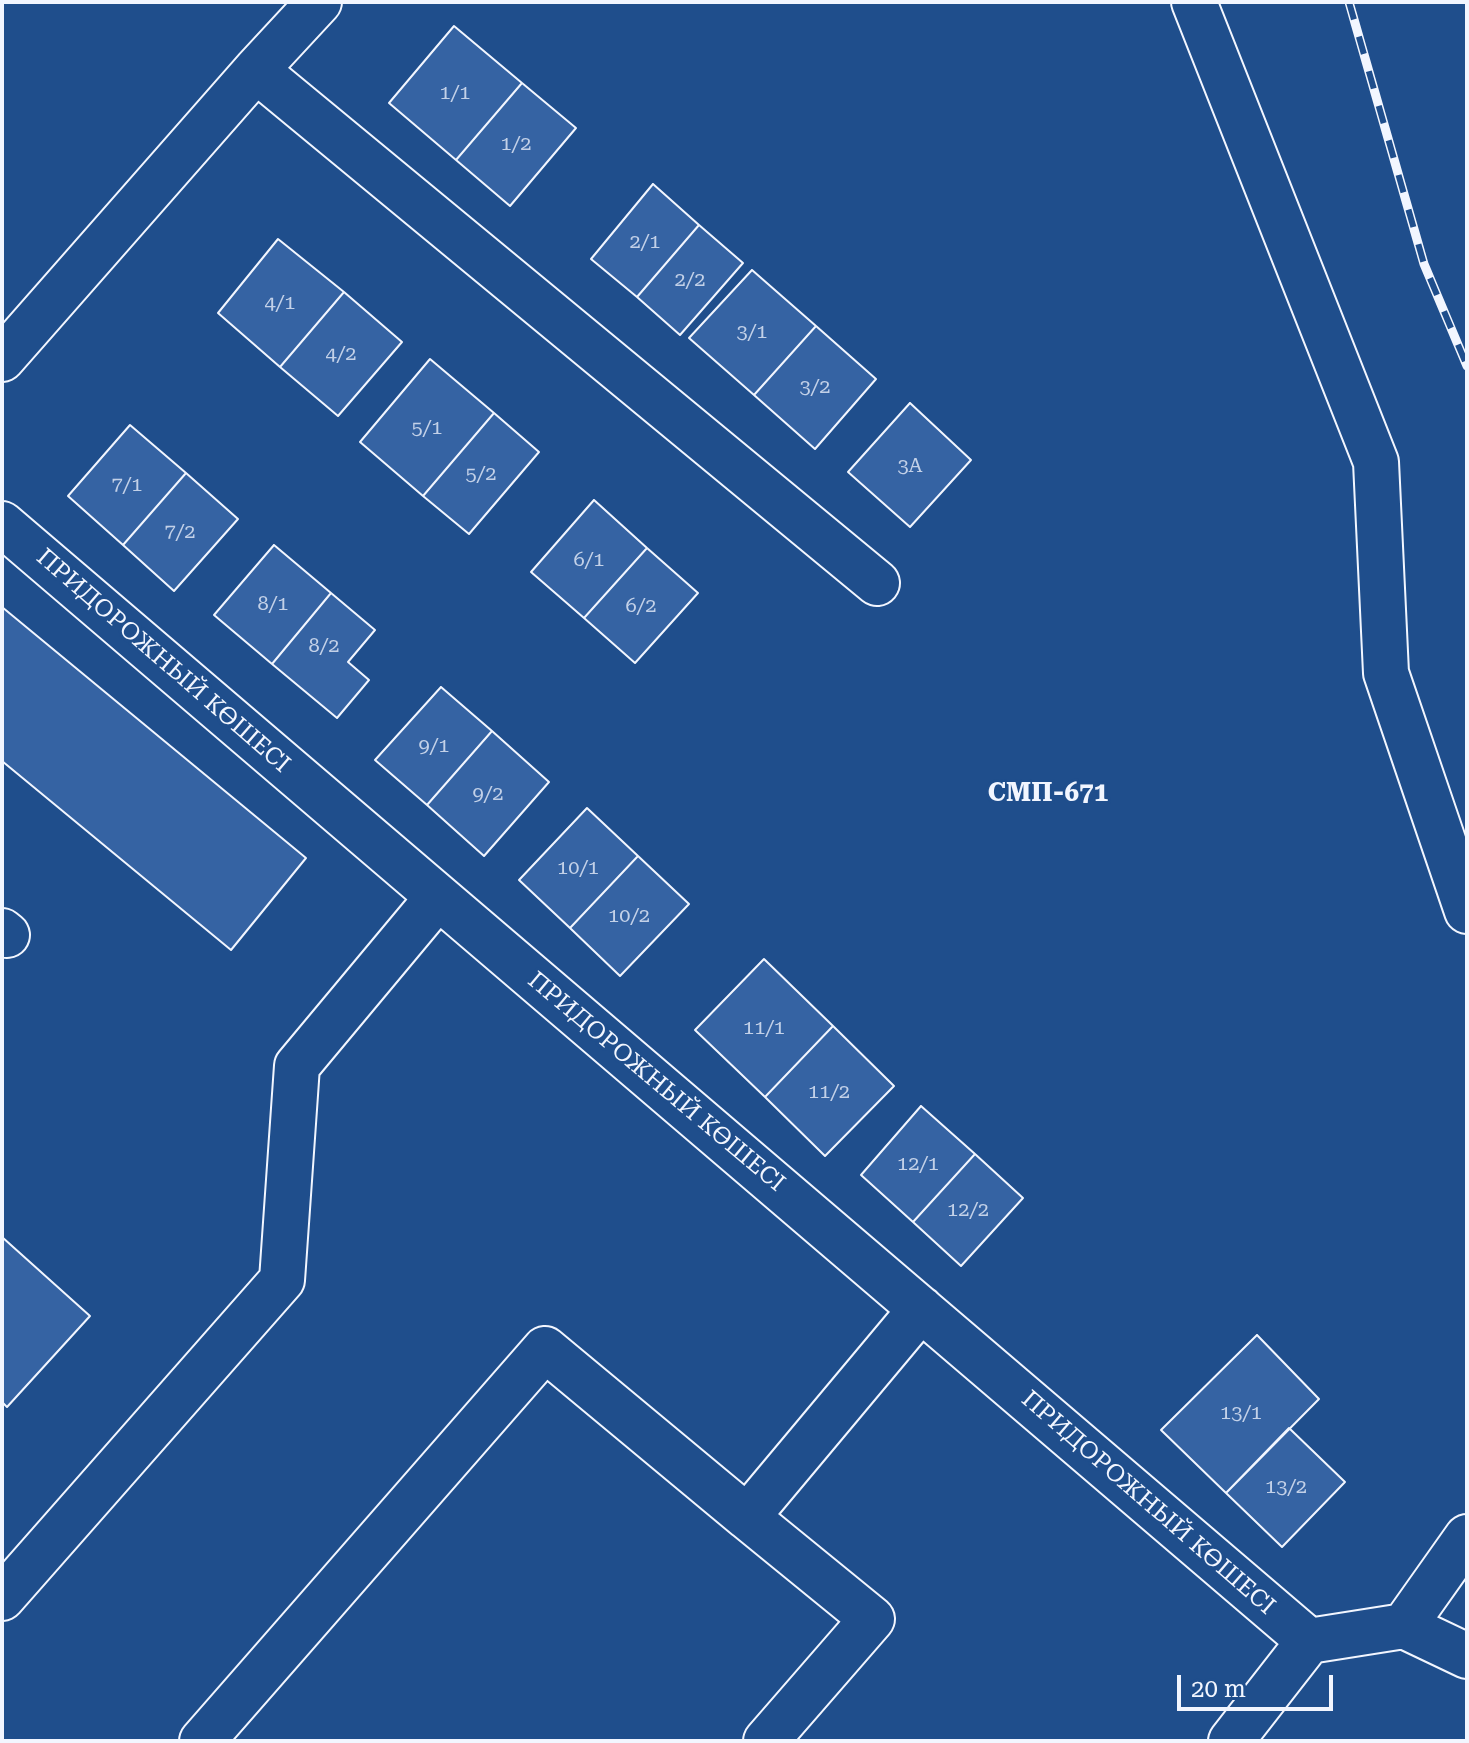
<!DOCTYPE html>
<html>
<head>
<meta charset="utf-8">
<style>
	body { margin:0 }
	#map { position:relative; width:1469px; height:1743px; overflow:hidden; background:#1f4e8c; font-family:"Roboto Serif",serif }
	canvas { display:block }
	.frame { position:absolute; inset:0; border:4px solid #f2f6ff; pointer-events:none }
	.scale { position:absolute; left:1177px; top:1675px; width:156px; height:36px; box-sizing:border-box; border:4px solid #f2f6ff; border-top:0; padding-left:10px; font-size:24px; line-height:28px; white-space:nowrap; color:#f2f6ff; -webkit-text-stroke:6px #1f4e8c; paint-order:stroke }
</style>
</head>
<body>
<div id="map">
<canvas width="1469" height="1743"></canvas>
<div class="frame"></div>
<div class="scale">20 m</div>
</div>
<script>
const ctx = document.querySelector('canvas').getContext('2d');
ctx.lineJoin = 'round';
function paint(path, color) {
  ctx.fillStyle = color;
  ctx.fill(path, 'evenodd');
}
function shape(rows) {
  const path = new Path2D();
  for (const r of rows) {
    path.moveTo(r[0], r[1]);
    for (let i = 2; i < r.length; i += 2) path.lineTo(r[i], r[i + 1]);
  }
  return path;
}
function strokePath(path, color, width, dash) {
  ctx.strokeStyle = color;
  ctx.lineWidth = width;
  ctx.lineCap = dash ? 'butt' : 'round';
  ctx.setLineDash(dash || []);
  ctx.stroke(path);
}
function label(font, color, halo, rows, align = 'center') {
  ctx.font = font + ' "Roboto Serif",serif';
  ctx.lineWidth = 6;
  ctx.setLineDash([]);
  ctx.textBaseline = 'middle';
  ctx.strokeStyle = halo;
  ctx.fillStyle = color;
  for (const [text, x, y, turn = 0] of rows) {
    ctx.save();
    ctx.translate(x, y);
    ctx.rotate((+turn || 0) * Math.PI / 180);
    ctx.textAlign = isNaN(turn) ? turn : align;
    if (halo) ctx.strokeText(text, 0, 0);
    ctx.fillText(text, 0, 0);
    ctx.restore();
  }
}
const building = shape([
	[454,26,522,83,456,160,389,103,454,26],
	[522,83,576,128,510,206,456,160,522,83],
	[653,184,699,225,637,297,591,259,653,184],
	[699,225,743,263,680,335,637,297,699,225],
	[278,239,344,292,280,367,218,313,278,239],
	[752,270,816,326,754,395,689,338,752,270],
	[344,292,402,342,338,416,280,367,344,292],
	[816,326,876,379,815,449,754,395,816,326],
	[430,359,494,413,423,496,360,442,430,359],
	[910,403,971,460,910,527,848,472,910,403],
	[494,413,539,452,469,534,423,496,494,413],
	[130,425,186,473,123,545,68,496,130,425],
	[186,473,238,519,174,591,123,545,186,473],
	[594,500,647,548,584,618,531,572,594,500],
	[274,545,331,593,272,664,214,615,274,545],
	[647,548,698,593,635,663,584,618,647,548],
	[331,593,375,630,348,662,369,680,337,718,272,664,331,593],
	[2,607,306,858,231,950,2,761,2,607],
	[441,687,492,731,427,805,375,760,441,687],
	[492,731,549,782,484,856,427,805,492,731],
	[587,808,638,856,570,928,519,880,587,808],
	[638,856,689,904,620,976,570,928,638,856],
	[764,959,833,1026,765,1097,695,1030,764,959],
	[833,1026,894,1086,825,1156,765,1097,833,1026],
	[921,1106,975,1154,913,1222,861,1175,921,1106],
	[975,1154,1023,1198,961,1266,913,1222,975,1154],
	[2,1237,90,1316,7,1407,2,1402,2,1237],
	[1257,1335,1319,1399,1226,1493,1161,1430,1257,1335],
	[1289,1428,1345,1482,1282,1547,1226,1493,1289,1428]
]);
paint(building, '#3563a3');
strokePath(building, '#f2f6ff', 2);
const minor = shape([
	[1194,2,1376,462,1386,673,1467,911],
	[256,70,319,2],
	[2,359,256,70,877,583],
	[2,524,1309,1641],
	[2,931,7,935],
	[2,1598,282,1280,297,1066,438,897],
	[1404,1626,1467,1537],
	[202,1741,545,1349,747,1517],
	[766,1741,872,1619,747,1517,921,1309],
	[1231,1741,1309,1641,1404,1626,1467,1656]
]);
strokePath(minor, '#f2f6ff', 48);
strokePath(minor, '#1f4e8c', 44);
const rail = shape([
	[1349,2,1424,264,1467,366]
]);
strokePath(rail, '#f2f6ff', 9);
strokePath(rail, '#1f4e8c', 6, [18]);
label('20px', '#c3d1e8', null, [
	["1/1",455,93],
	["1/2",516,144],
	["2/1",645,242],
	["2/2",690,280],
	["4/1",280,303],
	["3/1",752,332],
	["4/2",341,354],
	["3/2",815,387],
	["5/1",427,428],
	["3А",910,466],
	["5/2",481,474],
	["7/1",127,485],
	["7/2",180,532],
	["6/1",589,560],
	["8/1",273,604],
	["6/2",641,606],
	["8/2",324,646],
	["9/1",434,746],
	["9/2",488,794],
	["10/1",578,868],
	["10/2",629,916],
	["11/1",764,1028],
	["11/2",829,1092],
	["12/1",918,1164],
	["12/2",968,1210],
	["13/1",1241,1413],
	["13/2",1286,1487]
]);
label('24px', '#f2f6ff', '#1f4e8c', [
	["ПРИДОРОЖНЫЙ КӨШЕСІ",163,661,41],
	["ПРИДОРОЖНЫЙ КӨШЕСІ",656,1082,40],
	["ПРИДОРОЖНЫЙ КӨШЕСІ",1148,1503,41]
]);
label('bold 26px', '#f2f6ff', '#1f4e8c', [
	["СМП-671",1048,793]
]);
</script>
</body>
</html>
